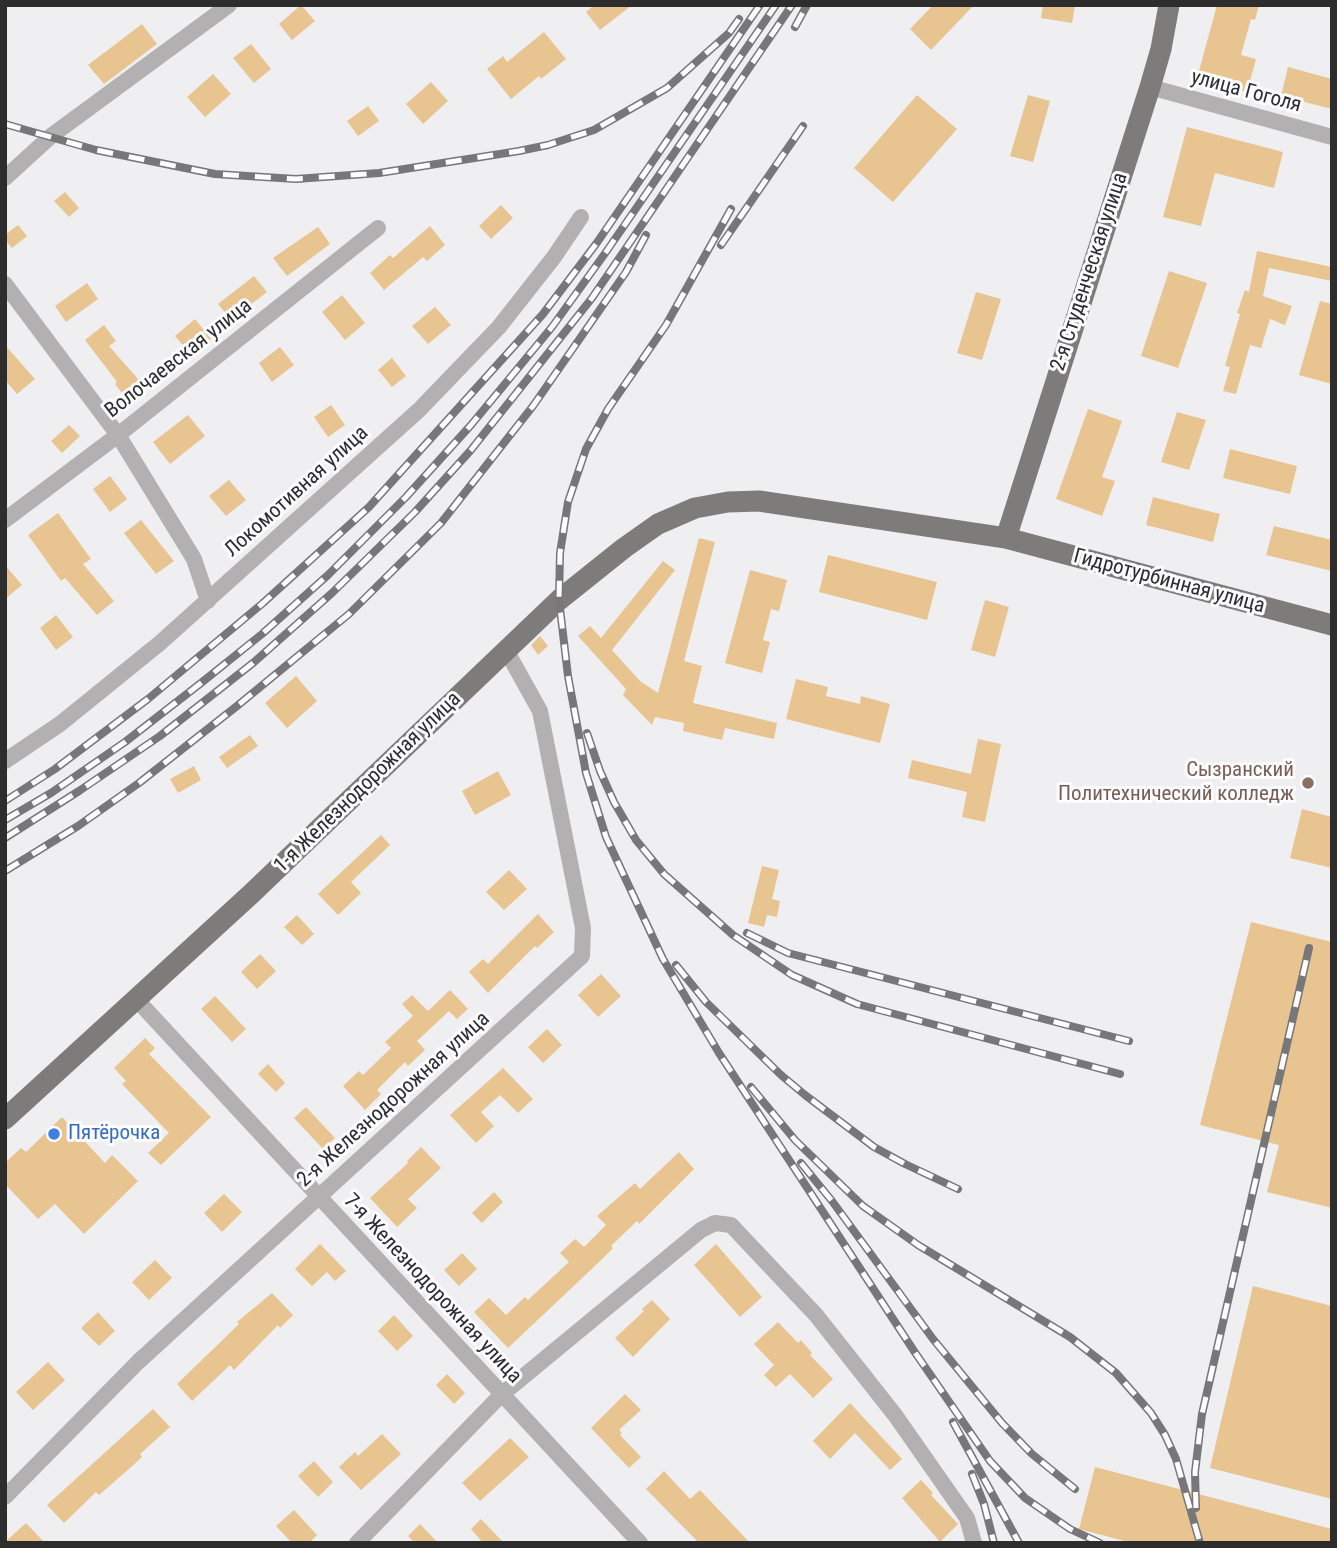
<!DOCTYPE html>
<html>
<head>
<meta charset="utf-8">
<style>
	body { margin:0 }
	#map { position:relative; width:1337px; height:1548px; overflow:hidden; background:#efeff2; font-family:"Roboto Condensed",sans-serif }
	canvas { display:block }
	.frame { position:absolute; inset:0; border:7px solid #2d2d2e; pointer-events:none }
</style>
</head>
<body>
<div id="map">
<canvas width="1337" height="1548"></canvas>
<div class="frame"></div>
</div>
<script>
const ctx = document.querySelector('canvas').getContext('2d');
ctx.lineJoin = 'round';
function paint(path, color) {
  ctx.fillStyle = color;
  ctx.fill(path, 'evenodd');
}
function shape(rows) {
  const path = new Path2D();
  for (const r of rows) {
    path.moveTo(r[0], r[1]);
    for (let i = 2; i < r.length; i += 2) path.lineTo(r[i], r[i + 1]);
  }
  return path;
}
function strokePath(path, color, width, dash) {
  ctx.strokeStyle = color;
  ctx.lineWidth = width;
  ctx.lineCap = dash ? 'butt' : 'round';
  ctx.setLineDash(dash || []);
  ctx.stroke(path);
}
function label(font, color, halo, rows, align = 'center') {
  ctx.font = font + ' "Roboto Condensed",sans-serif';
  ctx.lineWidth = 6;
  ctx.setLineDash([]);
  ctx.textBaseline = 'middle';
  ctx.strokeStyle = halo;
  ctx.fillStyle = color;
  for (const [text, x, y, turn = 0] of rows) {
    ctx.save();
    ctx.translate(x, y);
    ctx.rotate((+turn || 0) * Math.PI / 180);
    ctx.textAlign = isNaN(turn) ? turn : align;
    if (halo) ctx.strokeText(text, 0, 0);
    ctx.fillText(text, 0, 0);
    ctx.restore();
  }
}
paint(shape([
	[301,5,315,21,292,40,279,24],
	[594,5,632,5,600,30,586,12],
	[933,5,974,5,931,50,910,29],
	[1043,5,1075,5,1072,23,1041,18],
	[1217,5,1259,5,1255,20,1251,19,1241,55,1256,59,1247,92,1197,78],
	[142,24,157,44,104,84,88,65],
	[544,32,566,59,541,79,539,76,511,99,487,69,503,56,507,62],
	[251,44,271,69,254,83,233,58],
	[1288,67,1332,79,1332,109,1281,96],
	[213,74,231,94,205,117,187,97],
	[431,82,448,101,423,124,406,104],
	[917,95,957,129,893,202,854,168],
	[1028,95,1050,101,1033,162,1010,156],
	[368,106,379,121,358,136,347,121],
	[1187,127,1283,152,1274,188,1215,173,1201,226,1163,217],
	[65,192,79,208,69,217,54,201],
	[501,205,513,218,491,239,479,226],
	[18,225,27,236,12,248,5,240,5,235],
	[430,226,445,245,427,261,423,257,384,290,370,273,390,255,393,258],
	[318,227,330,244,287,276,273,258],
	[1257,251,1332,267,1332,281,1269,268,1263,296,1292,306,1285,325,1270,319,1261,348,1250,345,1236,394,1223,391,1230,367,1225,366,1240,314,1237,313,1245,290,1249,292],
	[1169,271,1207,283,1178,368,1141,356],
	[254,276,267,292,231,320,218,304],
	[87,283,98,299,66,322,55,306],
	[976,292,1001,299,982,360,957,353],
	[342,295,365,323,345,340,322,312],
	[1320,301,1332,304,1332,384,1299,375],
	[435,307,451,325,428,344,412,326],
	[195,319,211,339,191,355,175,336],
	[104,325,116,341,109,346,145,387,128,401,115,384,117,382,85,340],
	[5,345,35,379,17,394,5,380],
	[280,347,294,365,272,382,259,363],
	[392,358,406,376,392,387,378,370],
	[331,405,345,425,328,437,314,417],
	[1088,409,1122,421,1102,477,1115,481,1102,516,1056,499],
	[1177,412,1206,420,1189,470,1161,462],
	[188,415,205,436,170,464,153,442],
	[69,425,80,436,62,453,51,441],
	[1230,449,1297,466,1290,494,1223,478],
	[110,476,127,499,110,512,93,489],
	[229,480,246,500,226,516,209,496],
	[1153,497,1220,514,1213,542,1146,525],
	[58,513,91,559,83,564,114,601,97,615,65,578,61,581,28,535],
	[141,520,174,561,156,574,124,533],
	[1274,526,1332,540,1332,571,1266,555],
	[699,538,715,542,684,661,702,666,693,703,777,723,774,739,725,728,722,740,683,731,684,723,655,717,652,725,623,695,626,689,578,636,590,626,601,638,663,561,675,570,612,650,640,681,658,693],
	[828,555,937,582,927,620,819,592],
	[5,565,22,585,5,599],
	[750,570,787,580,779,611,771,609,763,640,770,642,762,673,725,663],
	[985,600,1009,607,995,657,971,650],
	[56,615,73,637,56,650,40,628],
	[540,636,548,646,538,655,531,645],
	[296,676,317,701,287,728,265,703],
	[796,679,828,687,826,696,860,704,861,696,890,704,880,743,786,719],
	[250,735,258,746,227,768,219,757],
	[978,739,1001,744,985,822,962,817,967,792,908,778,912,760,971,774],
	[194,766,201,780,178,793,170,779],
	[498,771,511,795,475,815,462,791],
	[1302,809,1332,817,1332,868,1290,858],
	[381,835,390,845,351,882,361,893,338,915,318,894],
	[762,866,779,870,772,899,780,901,777,917,767,915,764,927,748,923],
	[509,870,527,889,504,910,486,892],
	[538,914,554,932,537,948,535,946,488,993,469,972,483,959,488,964],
	[297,915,314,934,302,945,284,927],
	[1251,922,1332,942,1332,1208,1267,1192,1279,1145,1200,1125],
	[260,954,276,971,257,989,241,972],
	[601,974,621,996,598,1017,578,995],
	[450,990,468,1009,457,1019,449,1011,417,1041,425,1050,408,1066,405,1062,377,1090,381,1094,365,1110,343,1086,359,1071,363,1075,391,1048,385,1042,413,1016,402,1004,412,995,428,1011],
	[215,996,246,1029,232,1042,201,1009],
	[547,1029,562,1045,543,1063,528,1047],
	[145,1038,155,1048,149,1054,211,1117,161,1165,148,1153,169,1133,122,1084,126,1081,114,1068],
	[268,1064,285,1083,276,1092,258,1074],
	[503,1068,533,1099,518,1113,500,1095,481,1112,494,1126,476,1143,450,1115],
	[306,1107,335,1138,323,1149,294,1118],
	[62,1117,105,1163,112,1155,138,1181,84,1234,55,1204,38,1219,5,1184,5,1163,21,1148,26,1152],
	[421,1147,441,1168,408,1199,417,1208,397,1227,370,1198,408,1163,407,1161],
	[679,1152,694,1169,639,1224,637,1221,611,1246,613,1248,598,1263,508,1348,474,1312,489,1298,506,1315,525,1297,528,1300,569,1262,560,1253,575,1239,584,1247,606,1225,597,1216,635,1183,640,1189],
	[494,1192,503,1202,482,1223,472,1213],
	[224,1194,242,1212,222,1232,204,1213],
	[320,1244,346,1271,335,1281,327,1272,312,1286,295,1269],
	[716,1244,762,1297,740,1317,694,1265],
	[462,1253,477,1269,459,1286,444,1270],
	[155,1260,172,1278,149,1300,132,1282],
	[1253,1286,1332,1306,1332,1499,1210,1468],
	[272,1293,293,1315,280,1328,278,1325,234,1370,230,1365,192,1401,177,1384,239,1324,237,1322],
	[652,1300,670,1319,633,1357,615,1338,644,1311,642,1309],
	[98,1312,115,1331,99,1346,81,1328],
	[394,1315,413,1336,397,1351,378,1331],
	[778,1322,798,1343,801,1340,812,1353,810,1355,833,1379,813,1398,790,1374,776,1387,764,1375,774,1365,754,1344],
	[48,1362,65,1380,33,1410,16,1392],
	[447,1374,465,1393,454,1404,436,1385],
	[625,1394,641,1410,619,1430,622,1433,620,1435,641,1457,629,1468,591,1428],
	[850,1403,902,1459,890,1470,855,1433,830,1459,813,1441],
	[153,1409,170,1427,140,1454,142,1457,130,1468,99,1495,96,1492,64,1523,47,1505],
	[382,1434,401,1454,361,1490,339,1467,355,1452,358,1456],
	[510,1438,529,1457,480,1501,462,1483],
	[314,1461,333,1482,318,1497,298,1476],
	[1095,1467,1332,1529,1332,1543,1132,1543,1079,1529],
	[664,1471,690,1499,700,1490,750,1543,699,1543,646,1489],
	[921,1480,933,1493,931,1495,958,1524,940,1542,902,1498],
	[294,1510,317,1535,309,1543,292,1543,276,1526],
	[481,1519,504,1543,483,1543,471,1529],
	[26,1523,45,1543,5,1543,5,1542],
	[420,1524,438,1543,415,1543,408,1536]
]), '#e7c490');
strokePath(shape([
	[1150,87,1332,137],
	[5,178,51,136,229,5],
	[5,284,118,435,194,559,208,601],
	[5,520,118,435,378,228],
	[5,761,60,724,160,643,419,410,499,327,554,257,581,217],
	[137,1000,640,1543],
	[5,1497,138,1362,582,956,583,928,540,711,506,650],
	[357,1543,501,1395,701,1230,715,1223,731,1225,816,1315,895,1415,967,1518,974,1543]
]), '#b2b0b0', 16);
strokePath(shape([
	[1006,538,1150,87,1161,49,1169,5],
	[5,1119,250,895,559,600,624,548,658,524,695,508,728,502,759,501,1006,538,1332,625]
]), '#7e7b7b', 21);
const rail = shape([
	[795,27,807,5],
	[5,124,96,150,215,174,296,179,379,173,519,151,548,145,594,130,667,88,729,33,739,19],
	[731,209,666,325,608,409,586,449,568,502,560,553,559,600,568,676,586,773,606,837,663,959,719,1053,914,1351,990,1461,1025,1498,1070,1529,1100,1543],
	[721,245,803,126],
	[587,733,600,771,614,802,636,840,664,874,733,935,792,975,857,1004,1120,1074],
	[5,801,55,769,148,699,263,603,369,507,543,314,596,244,760,5],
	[5,820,51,793,125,742,201,683,262,634,328,575,406,497,471,425,552,327,606,252,776,5],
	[5,838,79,791,160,736,253,663,332,593,415,512,471,450,592,298,792,5],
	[5,871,78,826,139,783,237,706,349,614,441,523,533,406,626,272,646,235],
	[747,933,788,953,1129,1041],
	[676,965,706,1002,781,1075,805,1095,874,1147,905,1164,958,1189],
	[751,1087,795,1140,863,1206,918,1245,1070,1337,1116,1373,1151,1413,1165,1435,1176,1459,1200,1543],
	[801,1163,832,1201,933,1339,1002,1423,1032,1454,1075,1489],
	[953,1422,1019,1543],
	[972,1474,984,1504,994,1543],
	[1196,1508,1195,1472,1202,1414,1309,948]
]);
strokePath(rail, '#777779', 8);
strokePath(rail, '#fdfdff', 5, [16]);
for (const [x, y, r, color] of [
	[1308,783,7,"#8d6e63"],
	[54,1134,7,"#3f7fe0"]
]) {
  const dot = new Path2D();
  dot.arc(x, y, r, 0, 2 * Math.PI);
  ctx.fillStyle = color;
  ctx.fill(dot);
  strokePath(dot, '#fdfdff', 2.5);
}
label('21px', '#2d2d2e', '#fdfdff', [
	["улица Гоголя",1246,92,15],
	["2-я Студенческая улица",1090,272,-72],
	["Волочаевская улица",179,359,-38],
	["Локомотивная улица",297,492,-42],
	["Гидротурбинная улица",1169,582,15],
	["1-я Железнодорожная улица",368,783,-44],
	["2-я Железнодорожная улица",394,1100,-42],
	["7-я Железнодорожная улица",432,1289,47]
]);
label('21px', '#785e54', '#fdfdff', [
	["Сызранский",1294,771],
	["Политехнический колледж",1294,795]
], 'right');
label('21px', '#366cbe', '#fdfdff', [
	["Пятёрочка",68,1134]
], 'left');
</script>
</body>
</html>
